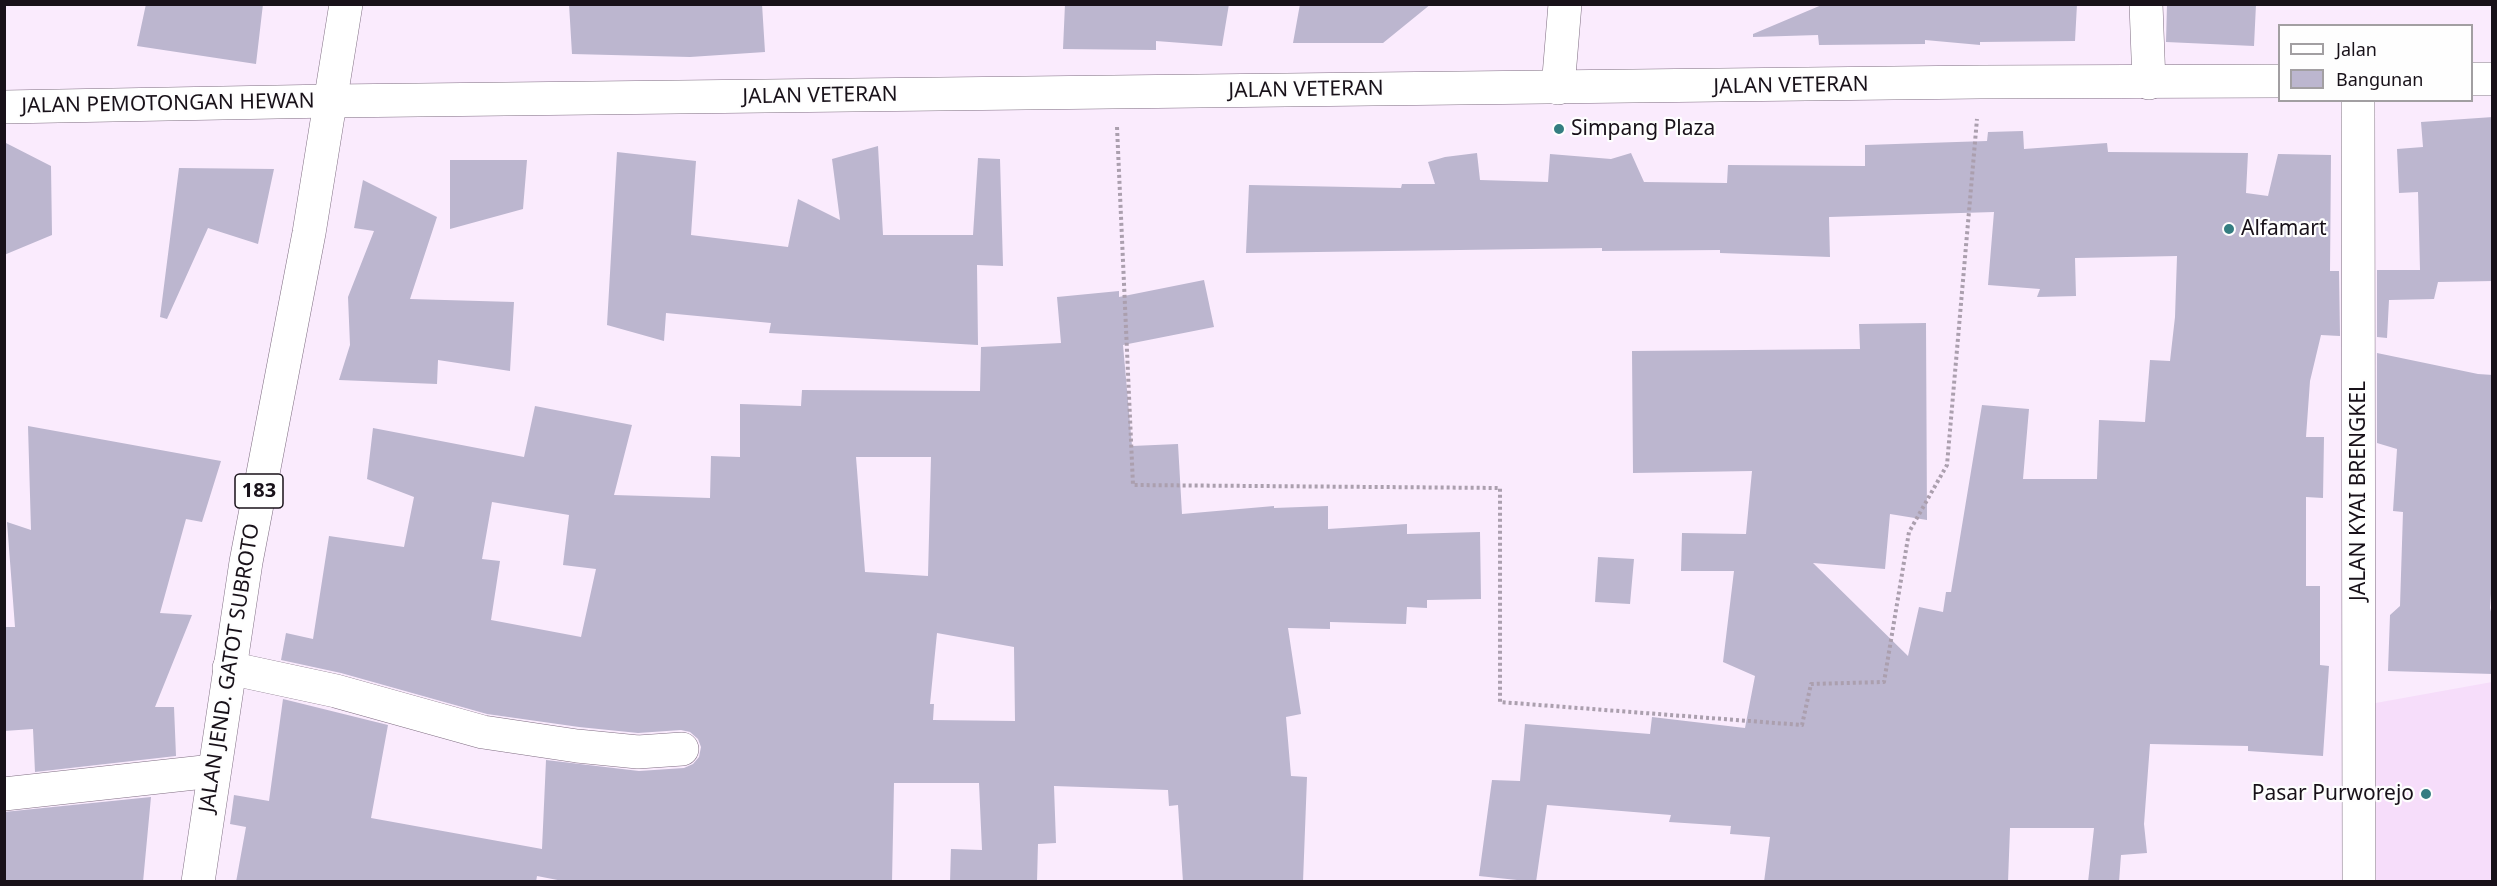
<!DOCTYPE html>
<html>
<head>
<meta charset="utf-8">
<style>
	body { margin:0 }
	#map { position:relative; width:2497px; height:886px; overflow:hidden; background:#faebfd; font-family:"Noto Sans",sans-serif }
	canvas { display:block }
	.frame { position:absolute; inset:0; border:6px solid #181119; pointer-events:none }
	.legend { position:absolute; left:2278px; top:24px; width:195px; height:78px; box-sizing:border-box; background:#fefefe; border:2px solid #a29fa2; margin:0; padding:8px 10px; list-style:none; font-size:18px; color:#181119 }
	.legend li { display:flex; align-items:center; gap:12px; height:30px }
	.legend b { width:30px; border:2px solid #a29fa2 }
</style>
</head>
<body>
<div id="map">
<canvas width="2497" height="886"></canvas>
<div class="frame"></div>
<ul class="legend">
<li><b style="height:8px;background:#fff"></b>Jalan</li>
<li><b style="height:16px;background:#bcb6cf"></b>Bangunan</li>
</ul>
</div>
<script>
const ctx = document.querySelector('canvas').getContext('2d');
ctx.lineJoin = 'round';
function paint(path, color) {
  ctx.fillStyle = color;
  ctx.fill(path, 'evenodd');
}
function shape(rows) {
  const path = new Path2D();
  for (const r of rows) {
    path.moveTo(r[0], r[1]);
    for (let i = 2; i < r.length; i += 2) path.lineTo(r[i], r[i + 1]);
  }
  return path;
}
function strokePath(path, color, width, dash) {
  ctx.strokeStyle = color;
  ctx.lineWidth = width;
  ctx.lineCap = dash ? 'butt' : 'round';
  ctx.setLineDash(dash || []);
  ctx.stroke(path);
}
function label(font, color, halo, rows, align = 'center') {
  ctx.font = font + ' "Noto Sans",sans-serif';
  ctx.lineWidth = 4.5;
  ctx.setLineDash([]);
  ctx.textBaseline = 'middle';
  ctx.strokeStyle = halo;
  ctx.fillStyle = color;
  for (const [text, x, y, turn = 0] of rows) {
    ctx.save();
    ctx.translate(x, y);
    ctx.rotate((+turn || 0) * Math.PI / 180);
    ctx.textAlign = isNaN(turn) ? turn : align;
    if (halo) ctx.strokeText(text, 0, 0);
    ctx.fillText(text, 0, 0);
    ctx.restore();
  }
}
paint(shape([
	[2492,682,2492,881,2359,882,2359,706]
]), '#f6ddfa');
paint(shape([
	[146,4,263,4,256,64,137,46],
	[569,4,762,4,765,52,690,57,572,54],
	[1065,4,1229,4,1222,46,1156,41,1156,50,1063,49],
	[1300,4,1431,4,1383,43,1293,43],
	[1824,4,2077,4,2075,41,1980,42,1980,45,1925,40,1925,44,1819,45,1818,35,1753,37,1753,34],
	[2167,4,2256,4,2254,46,2166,42],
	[2493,117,2493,281,2438,282,2434,299,2389,300,2387,338,2377,337,2377,270,2420,270,2418,192,2399,193,2397,149,2423,147,2421,122],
	[2023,131,2024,149,2107,143,2108,152,2248,153,2246,193,2268,196,2278,154,2331,155,2330,271,2339,271,2340,336,2321,335,2310,381,2306,437,2324,437,2323,498,2306,497,2306,586,2320,586,2320,665,2329,666,2323,756,2248,751,2248,746,2150,744,2144,824,2147,853,2121,855,2119,882,2088,882,2094,828,2010,828,2008,882,1764,882,1770,837,1730,834,1731,826,1669,822,1671,815,1547,805,1536,882,1479,876,1492,780,1520,781,1525,724,1650,734,1652,717,1745,728,1755,676,1723,662,1734,571,1681,571,1682,533,1746,534,1752,471,1633,473,1632,351,1860,349,1859,324,1926,323,1927,520,1890,514,1885,569,1813,563,1908,656,1919,607,1943,612,1946,592,1951,592,1982,405,2029,409,2023,479,2097,479,2099,420,2145,422,2150,360,2170,361,2175,317,2177,256,2075,258,2076,296,2037,297,2040,289,1988,285,1994,212,1829,217,1830,257,1720,253,1720,250,1602,251,1602,248,1246,253,1249,185,1401,188,1402,184,1435,184,1428,162,1445,157,1477,153,1480,180,1548,182,1550,154,1611,159,1631,153,1644,182,1727,183,1728,165,1865,166,1865,145,1987,141,1988,132],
	[4,142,51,166,52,235,4,255],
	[878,146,883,235,973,235,978,158,1000,159,1003,266,977,265,978,345,769,333,771,323,666,313,664,341,607,325,617,152,696,161,691,235,788,247,798,199,840,220,832,159],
	[450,160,527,160,523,209,450,229],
	[179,168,274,169,258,244,208,228,167,319,160,317],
	[363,180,437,217,410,299,514,302,510,371,438,360,437,384,339,380,350,345,348,297,374,231,354,228],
	[1204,280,1214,327,1123,345,1132,446,1178,444,1182,514,1274,506,1274,508,1328,506,1328,529,1407,524,1407,534,1480,532,1481,599,1427,600,1427,608,1407,607,1406,624,1330,622,1330,629,1288,628,1301,714,1286,717,1291,776,1307,777,1303,882,1183,882,1178,805,1169,806,1168,790,1054,786,1056,843,1038,844,1037,882,950,882,951,849,982,850,979,783,894,783,892,882,568,882,537,876,536,882,236,882,246,827,230,824,234,795,269,801,283,699,388,725,371,818,542,849,546,760,639,771,684,768,693,764,699,757,701,747,698,739,690,732,681,730,638,733,579,727,487,714,341,673,281,660,286,633,313,639,329,536,404,547,414,497,367,479,373,428,524,457,535,406,632,425,614,495,710,498,711,456,740,457,740,404,801,406,802,390,980,391,981,347,1061,343,1057,297,1119,291,1119,297],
	[856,457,931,457,928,576,865,572],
	[492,502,569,515,563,565,596,569,581,637,491,620,500,561,482,559],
	[937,633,1014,647,1015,721,933,720,934,704,930,704],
	[2377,353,2478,374,2493,375,2493,565,2490,608,2493,619,2493,674,2388,671,2390,615,2400,606,2403,512,2393,511,2397,449,2377,443],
	[28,426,221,461,202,522,186,519,160,613,192,615,155,707,174,707,176,756,35,772,33,729,4,731,4,627,15,627,7,522,31,530],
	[1598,557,1634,559,1630,604,1595,602],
	[151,797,143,882,4,882,4,812]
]), '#bcb6cf');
const minor = shape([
	[2146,4,2149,83],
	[4,107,332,101],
	[229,668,336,691,483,732,577,746,638,752,682,749],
	[4,794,213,771]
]);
const tertiary = shape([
	[1558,88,1565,4]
]);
const secondary = shape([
	[2472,79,2492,79],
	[2358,100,2359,882],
	[332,101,1980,82,2280,81]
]);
const primary = shape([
	[198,882,246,562,309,233,346,4]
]);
strokePath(minor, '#7f6e82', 34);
strokePath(tertiary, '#7f6e82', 34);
strokePath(secondary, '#7f6e82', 34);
strokePath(primary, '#7f6e82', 34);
strokePath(shape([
	[1117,127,1133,485,1500,488,1500,702,1802,725,1811,684,1884,682,1909,532,1947,465,1977,119]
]), '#ab9fae', 4, [3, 3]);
strokePath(minor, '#fff', 33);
strokePath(tertiary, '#fff', 33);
strokePath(secondary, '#fff', 33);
strokePath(primary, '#fff', 33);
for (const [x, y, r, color] of [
	[1559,129,6,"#347d81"],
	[2229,229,6,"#347d81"],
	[2426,794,6,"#347d81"]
]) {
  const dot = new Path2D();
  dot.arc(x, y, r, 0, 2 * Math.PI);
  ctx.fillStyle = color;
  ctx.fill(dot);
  strokePath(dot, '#fefefe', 2);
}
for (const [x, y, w] of [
	[259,491,48]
]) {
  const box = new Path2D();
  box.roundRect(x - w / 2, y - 17, w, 34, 4.5);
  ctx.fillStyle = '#fefefe';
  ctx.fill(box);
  strokePath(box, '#181119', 1.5);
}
label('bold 20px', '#181119', null, [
	["183",259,491]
]);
label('21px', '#181119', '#fefefe', [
	["JALAN VETERAN",1791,86,-1],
	["JALAN VETERAN",1306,90,-1],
	["JALAN VETERAN",820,96,-1],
	["JALAN PEMOTONGAN HEWAN",168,104,-1],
	["JALAN KYAI BRENGKEL",2359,491,-90],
	["JALAN JEND. GATOT SUBROTO",230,668,-81]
]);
label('21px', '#181119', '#fefefe', [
	["Simpang Plaza",1571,129],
	["Alfamart",2241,229],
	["Pasar Purworejo",2414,794,"right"]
], 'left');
</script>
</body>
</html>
